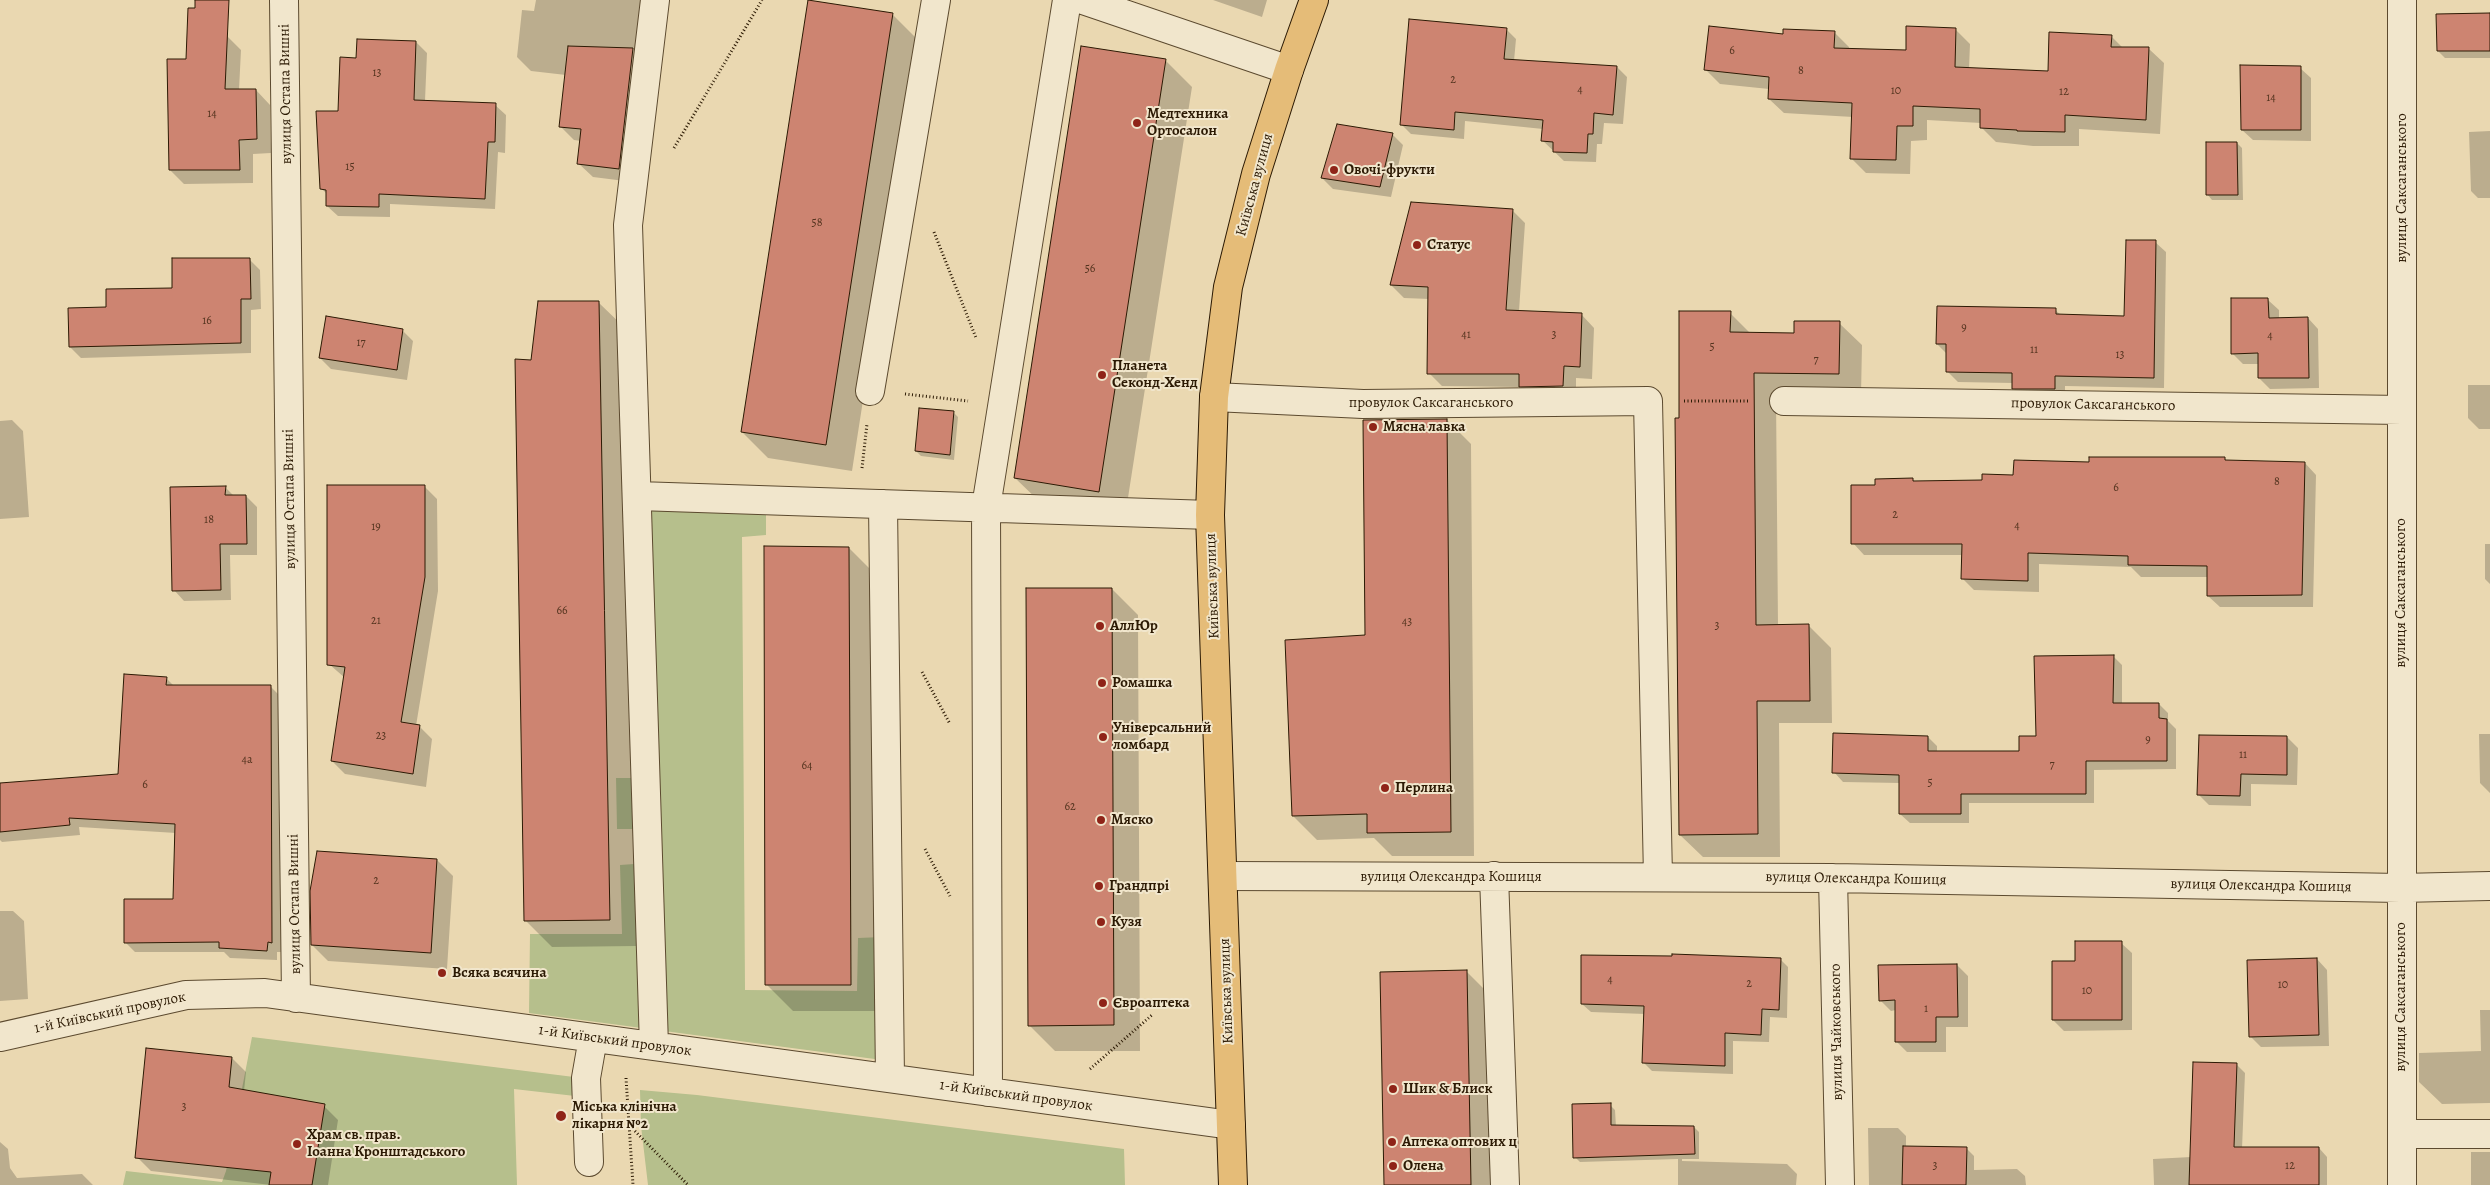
<!DOCTYPE html>
<html>
<head>
<meta charset="utf-8">
<style>
	body { margin:0 }
	canvas { display:block; background:#ead8b1 }
</style>
</head>
<body>
<canvas width="2490" height="1185"></canvas>
<script>
const ctx = document.querySelector('canvas').getContext('2d');
ctx.lineJoin = 'round';
function paint(path, color) {
  ctx.fillStyle = color;
  ctx.fill(path, 'evenodd');
}
function shape(rows) {
  const path = new Path2D();
  for (const r of rows) {
    path.moveTo(r[0], r[1]);
    for (let i = 2; i < r.length; i += 2) path.lineTo(r[i], r[i + 1]);
  }
  return path;
}
function strokePath(path, color, width, dash) {
  ctx.strokeStyle = color;
  ctx.lineWidth = width;
  ctx.lineCap = dash ? 'butt' : 'round';
  ctx.setLineDash(dash || []);
  ctx.stroke(path);
}
function label(font, color, halo, rows, align = 'center') {
  ctx.font = font + ' Alegreya,serif';
  ctx.lineWidth = 4;
  ctx.setLineDash([]);
  ctx.textBaseline = 'middle';
  ctx.strokeStyle = halo;
  ctx.fillStyle = color;
  for (const [text, x, y, turn = 0] of rows) {
    ctx.save();
    ctx.translate(x, y);
    ctx.rotate((+turn || 0) * Math.PI / 180);
    ctx.textAlign = isNaN(turn) ? turn : align;
    if (halo) ctx.strokeText(text, 0, 0);
    ctx.fillText(text, 0, 0);
    ctx.restore();
  }
}
paint(shape([
	[639,510,766,512,766,535,742,537,745,990,857,991,858,938,882,937,882,1060,529,1013,530,934,622,934,620,865,648,863,648,829,617,829,616,778,646,778],
	[252,1037,574,1077,575,1096,514,1089,517,1185,123,1185,126,1171,222,1182,226,1171],
	[640,1090,697,1095,1124,1149,1125,1185,648,1185,641,1126]
]), '#b6bf8c');
paint(shape([
	[536,0,657,0,633,182,593,177,578,163,581,141,574,140,560,126,566,75,531,71,517,57,522,10,534,11],
	[1213,0,1267,0,1262,17],
	[892,14,919,41,852,471,768,458,742,432],
	[2490,15,2490,58,2445,58,2438,51],
	[1506,29,1516,39,1514,61,1617,67,1627,77,1623,124,1604,123,1602,144,1597,144,1596,162,1564,161,1542,140,1543,129,1465,121,1464,139,1411,134,1401,124],
	[1955,29,1970,44,1969,69,2049,72,2111,36,2123,48,2149,49,2164,63,2160,134,2079,129,2079,146,2033,146,1996,142,1981,127,1981,123,1927,120,1927,140,1911,141,1910,174,1866,173,1852,159,1853,117,1784,113,1769,99,1769,89,1720,84,1705,69,1784,35,1834,32,1849,47,1849,50,1907,51],
	[227,36,241,50,239,90,256,90,270,105,271,153,253,154,253,183,184,184,170,170,187,61],
	[416,42,427,53,425,101,495,105,506,115,505,153,498,152,495,209,390,204,390,217,338,216,327,206,327,194,322,189,339,113,357,59],
	[1165,60,1192,87,1125,517,1042,504,1015,478],
	[2300,68,2311,78,2311,141,2253,140,2242,130],
	[2490,131,2490,198,2478,198,2471,191,2469,132],
	[1392,134,1403,145,1391,197,1333,189,1322,178],
	[2237,143,2242,148,2243,200,2212,200,2207,194],
	[1512,210,1525,223,1519,311,1581,314,1594,328,1592,379,1576,378,1576,399,1533,399,1520,387,1442,386,1429,373,1429,299,1404,298,1391,285],
	[2155,242,2166,252,2164,388,2065,386,2065,400,2024,399,2013,388,2013,383,1958,382,1947,371,1947,354,1937,344,2055,310,2061,315,2125,317],
	[249,259,260,270,261,309,251,310,251,353,81,358,70,347,108,308,173,289],
	[2268,300,2279,310,2279,319,2308,318,2318,329,2319,388,2270,389,2259,378,2259,364,2243,364,2232,353],
	[598,302,625,328,636,946,552,947,526,921],
	[1730,313,1751,334,1795,335,1839,323,1862,345,1861,396,1776,395,1778,626,1808,625,1831,648,1832,723,1779,723,1780,857,1703,857,1680,835,1681,419],
	[402,330,413,341,407,380,331,369,320,358],
	[2468,385,2490,385,2490,429,2479,429,2468,418],
	[953,412,958,417,954,460,921,456,916,451],
	[12,420,23,431,29,517,0,519,0,421],
	[1447,420,1471,444,1474,856,1392,856,1374,838,1317,840,1293,816,1366,637],
	[2224,458,2228,462,2305,463,2316,475,2313,607,2220,607,2208,596,2208,577,2141,577,2131,567,2039,564,2039,592,1974,590,1962,578,1963,555,1864,555,1853,543,1876,487,1912,479,1916,482,1983,482,2090,463],
	[424,486,437,499,438,591,416,726,419,726,432,739,426,787,345,774,332,761,345,678,329,664],
	[225,487,234,496,246,496,257,507,257,555,230,555,231,600,184,601,174,590],
	[2485,544,2490,544,2490,584,2485,579],
	[849,548,875,574,877,1011,793,1011,766,984],
	[1112,589,1138,615,1140,1051,1055,1051,1029,1025],
	[2113,656,2122,665,2122,704,2159,704,2168,713,2168,721,2176,729,2176,769,2094,770,2094,803,1969,803,1969,823,1910,823,1900,814,1900,783,1843,782,1834,772,1928,737,1937,746,1937,753,2021,752],
	[166,678,174,686,271,687,281,697,282,952,277,952,277,960,230,958,224,952,135,952,125,942,175,901,176,833,79,827,80,835,2,842,0,840,0,785,119,775],
	[2479,734,2490,734,2490,793,2480,783],
	[2287,737,2298,748,2297,785,2251,784,2251,806,2209,805,2198,794],
	[437,860,453,876,447,969,328,961,312,945],
	[0,911,13,911,24,921,28,999,0,1001],
	[2121,943,2132,953,2132,1030,2064,1031,2053,1020,2076,962],
	[1780,959,1788,967,1787,1018,1770,1017,1769,1042,1733,1041,1733,1074,1652,1071,1644,1063,1645,1014,1591,1012,1582,1004],
	[2317,959,2327,970,2329,1046,2261,1047,2250,1036],
	[1957,965,1968,976,1968,1027,1946,1027,1946,1052,1907,1052,1896,1041,1896,1010,1891,1011,1880,1000],
	[1466,971,1493,998,1497,1185,1386,1185],
	[2480,1010,2490,1010,2490,1103,2442,1104,2419,1082,2419,1053,2481,1051],
	[232,1058,246,1072,244,1091,324,1106,338,1120,328,1185,271,1185,151,1171,137,1157],
	[2237,1065,2245,1073,2242,1149,2319,1148,2327,1157,2327,1185,2154,1185,2153,1159,2191,1157],
	[1610,1105,1615,1110,1616,1127,1694,1127,1699,1132,1699,1159,1682,1159,1682,1161,1787,1164,1797,1174,1796,1185,1678,1185,1678,1159,1580,1162,1575,1157],
	[1868,1128,1898,1128,1906,1136,1906,1148,1966,1148,1974,1156,1974,1170,2017,1169,2025,1176,2026,1185,1869,1185],
	[0,1142,8,1149,10,1168,17,1178,82,1174,93,1185,0,1185],
	[2471,1152,2490,1152,2490,1185,2471,1185]
]), '#0003');
const building = shape([
	[195,0,229,0,225,89,256,89,257,139,239,140,240,170,169,170,167,59,186,59,188,8,195,8,195,0],
	[808,0,893,13,826,445,741,432,808,0],
	[2490,13,2490,51,2437,51,2436,14,2490,13],
	[1409,19,1507,28,1504,59,1617,66,1613,115,1594,113,1593,134,1588,134,1587,153,1553,152,1553,142,1541,141,1543,120,1455,112,1454,130,1400,125,1409,19],
	[1709,26,1783,34,1783,29,1835,31,1834,48,1906,50,1906,26,1956,28,1955,67,2048,71,2049,32,2112,35,2111,47,2149,47,2146,120,2065,115,2065,132,2017,131,2017,130,1980,128,1980,109,1913,106,1913,126,1897,126,1896,160,1850,159,1852,103,1768,99,1769,77,1704,70,1709,26],
	[357,39,416,41,414,100,496,103,495,142,488,142,485,199,379,194,379,207,326,206,326,190,320,189,316,111,338,111,340,57,356,58,357,39],
	[568,46,633,48,619,169,577,164,581,129,559,127,568,46],
	[1081,46,1166,59,1099,492,1014,478,1081,46],
	[2240,65,2301,66,2301,130,2241,130,2240,65],
	[1337,124,1393,133,1380,187,1321,178,1337,124],
	[2206,142,2237,142,2238,195,2206,195,2206,142],
	[1411,202,1513,209,1506,310,1582,313,1580,367,1564,366,1563,386,1519,387,1519,374,1427,374,1428,287,1390,285,1411,202],
	[2126,240,2156,240,2154,378,2055,376,2055,389,2012,389,2012,373,1946,372,1946,344,1936,344,1937,306,2056,308,2056,314,2124,316,2126,240],
	[172,258,250,258,251,299,241,299,241,343,69,347,68,308,106,307,106,289,172,288,172,258],
	[2231,298,2268,298,2269,318,2308,317,2309,378,2258,378,2258,353,2231,354,2231,298],
	[538,301,599,301,610,920,524,921,515,359,531,360,538,301],
	[1679,311,1731,311,1730,332,1794,333,1794,321,1840,321,1839,374,1754,373,1756,625,1809,624,1810,701,1757,701,1758,834,1679,835,1675,418,1679,418,1679,311],
	[326,316,403,329,397,370,319,358,326,316],
	[919,408,954,411,950,455,915,451,919,408],
	[1447,419,1451,832,1367,833,1367,814,1292,816,1285,640,1365,635,1363,420,1447,419],
	[2089,457,2225,457,2225,460,2305,462,2302,595,2207,596,2207,566,2128,565,2128,556,2028,553,2028,581,1961,579,1962,544,1851,544,1851,485,1875,485,1875,479,1913,478,1913,481,1982,480,1982,474,2013,475,2014,460,2089,462,2089,457],
	[327,485,425,485,425,577,401,722,420,725,413,774,331,761,345,667,327,665,327,485],
	[226,486,225,495,246,495,247,544,220,544,221,590,172,591,170,487,226,486],
	[764,546,849,547,851,985,765,985,764,546],
	[1026,588,1112,588,1114,1025,1028,1026,1026,588],
	[2114,655,2113,703,2159,703,2159,718,2167,719,2167,761,2086,761,2086,794,1961,794,1961,814,1899,814,1899,775,1832,773,1833,733,1928,736,1928,751,2019,751,2019,736,2036,736,2034,656,2114,655],
	[124,674,167,677,166,685,271,685,272,943,268,942,267,951,219,948,219,942,124,943,124,899,173,899,175,824,69,818,70,825,0,832,0,783,118,774,124,674],
	[2199,735,2287,736,2287,775,2241,774,2240,796,2197,795,2199,735],
	[317,851,437,859,431,953,311,945,310,891,317,851],
	[2075,941,2122,941,2122,1020,2052,1020,2052,961,2075,961,2075,941],
	[1672,954,1781,958,1779,1010,1762,1009,1761,1035,1725,1033,1725,1066,1642,1063,1644,1006,1581,1004,1581,955,1672,956,1672,954],
	[2317,958,2319,1035,2249,1037,2247,960,2317,958],
	[1957,964,1958,1017,1936,1017,1936,1042,1895,1042,1895,1000,1879,1001,1878,965,1957,964],
	[1467,970,1471,1185,1384,1185,1380,972,1467,970],
	[146,1048,232,1057,229,1087,325,1104,312,1185,269,1185,271,1172,135,1158,146,1048],
	[2193,1062,2237,1063,2234,1147,2319,1147,2319,1185,2189,1185,2193,1062],
	[1611,1103,1611,1125,1694,1126,1695,1154,1573,1158,1572,1104,1611,1103],
	[1903,1146,1967,1147,1966,1185,1902,1185,1903,1146]
]);
paint(building, '#cd8471');
strokePath(building, '#2c1a04', 1);
const minor = shape([
	[284,0,296,998],
	[1083,0,1289,70],
	[870,391,936,0],
	[1214,397,1363,404,1648,401,1658,877],
	[1784,401,2402,410],
	[638,496,1210,515],
	[883,504,890,1078],
	[1223,876,1833,878,2400,888,2490,886],
	[1494,876,1505,1185],
	[1833,878,1840,1185],
	[0,1037,186,995,265,993,1231,1125],
	[654,1046,628,225,655,0],
	[988,1092,986,507,1067,0],
	[2402,1134,2490,1134],
	[589,1162,586,1078,593,1038],
	[2402,1185,2402,0]
]);
const major = shape([
	[1233,1185,1210,515,1214,397,1228,287,1256,174,1289,70,1314,0]
]);
strokePath(minor, '#5c4a2f', 30);
strokePath(major, '#2c1a04', 30);
strokePath(shape([
	[674,148,762,0],
	[934,232,976,338],
	[905,394,968,401],
	[1684,401,1748,401],
	[862,468,867,424],
	[922,672,950,724],
	[925,849,950,896],
	[1090,1069,1152,1015],
	[626,1078,633,1185],
	[630,1126,688,1185]
]), '#2c1a04', 3, [1, 2.5]);
strokePath(minor, '#f1e6cc', 28);
strokePath(major, '#e5bc78', 28);
for (const [x, y, r, color] of [
	[1137,123,5,"#8f2418"],
	[1334,170,5,"#8f2418"],
	[1417,245,5,"#8f2418"],
	[1102,375,5,"#8f2418"],
	[1373,427,5,"#8f2418"],
	[1100,626,5,"#8f2418"],
	[1102,683,5,"#8f2418"],
	[1103,737,5,"#8f2418"],
	[1385,788,5,"#8f2418"],
	[1101,820,5,"#8f2418"],
	[1099,886,5,"#8f2418"],
	[1101,922,5,"#8f2418"],
	[442,973,5,"#8f2418"],
	[1103,1003,5,"#8f2418"],
	[1393,1089,5,"#8f2418"],
	[561,1116,6,"#8f2418"],
	[1392,1142,5,"#8f2418"],
	[297,1144,5,"#8f2418"],
	[1393,1166,5,"#8f2418"]
]) {
  const dot = new Path2D();
  dot.arc(x, y, r, 0, 2 * Math.PI);
  ctx.fillStyle = color;
  ctx.fill(dot);
  strokePath(dot, '#f1e6cc', 2);
}
label('12px', '#54341f', null, [
	["6",1732,51],
	["8",1801,71],
	["13",377,73],
	["2",1453,80],
	["4",1580,90],
	["10",1896,91],
	["12",2064,92],
	["14",2271,98],
	["14",212,114],
	["15",350,167],
	["58",817,223],
	["56",1090,269],
	["16",207,321],
	["9",1964,328],
	["41",1466,335],
	["3",1554,335],
	["4",2270,336],
	["17",361,343],
	["5",1712,347],
	["11",2034,350],
	["13",2120,355],
	["7",1816,360],
	["8",2277,482],
	["6",2116,488],
	["2",1895,515],
	["18",209,520],
	["4",2017,526],
	["19",376,527],
	["66",562,611],
	["21",376,621],
	["43",1407,622],
	["3",1717,626],
	["23",381,736],
	["9",2148,740],
	["11",2243,755],
	["4а",247,760],
	["7",2052,765],
	["64",807,766],
	["5",1930,783],
	["6",145,785],
	["62",1070,807],
	["2",376,881],
	["4",1610,980],
	["2",1749,984],
	["10",2283,985],
	["10",2087,991],
	["1",1926,1009],
	["3",184,1107],
	["3",1935,1166],
	["12",2290,1166]
]);
label('15px', '#2c1a04', '#f1e6cc', [
	["вулиця Остапа Вишні",286,94,-91],
	["Київська вулиця",1255,185,-75],
	["вулиця Саксаганського",2402,188,-90],
	["провулок Саксаганського",1431,403],
	["провулок Саксаганського",2093,405,1],
	["вулиця Остапа Вишні",290,499,-91],
	["Київська вулиця",1213,586,-92],
	["вулиця Саксаганського",2401,593,-90],
	["вулиця Олександра Кошиця",1451,877],
	["вулиця Олександра Кошиця",1856,879,1],
	["вулиця Олександра Кошиця",2261,886,1],
	["вулиця Остапа Вишні",295,904,-91],
	["Київська вулиця",1227,991,-92],
	["вулиця Саксаганського",2401,997,-90],
	["1-й Київський провулок",110,1013,-12],
	["вулиця Чайковського",1837,1032,-91],
	["1-й Київський провулок",615,1041,8],
	["1-й Київський провулок",1016,1096,8]
]);
label('bold 15px', '#2c1a04', '#f1e6cc', [
	["Медтехника",1147,114],
	["Ортосалон",1147,131],
	["Овочі-фрукти",1344,170],
	["Статус",1427,245],
	["Планета",1112,366],
	["Секонд-Хенд",1112,383],
	["Мясна лавка",1383,427],
	["АллЮр",1110,626],
	["Ромашка",1112,683],
	["Універсальний",1113,728],
	["ломбард",1113,745],
	["Перлина",1395,788],
	["Мяско",1111,820],
	["Грандпрі",1109,886],
	["Кузя",1111,922],
	["Всяка всячина",452,973],
	["Євроаптека",1113,1003],
	["Шик & Блиск",1403,1089],
	["Міська клінічна",572,1107],
	["лікарня №2",572,1124],
	["Храм св. прав.",307,1135],
	["Іоанна Кронштадського",307,1152],
	["Аптека оптових ц",1402,1142],
	["Олена",1403,1166]
], 'left');
</script>
</body>
</html>
